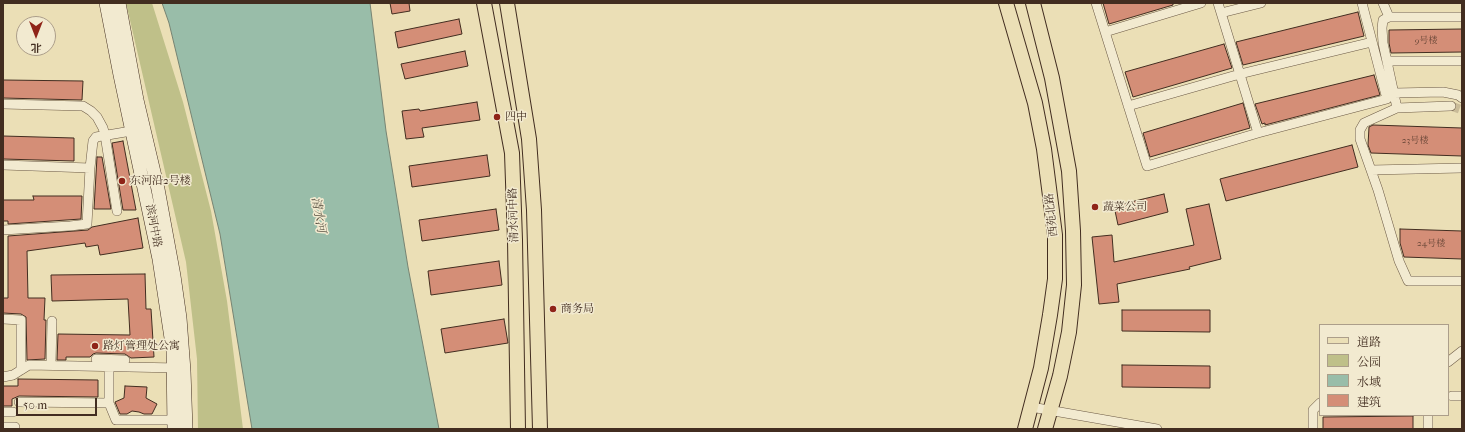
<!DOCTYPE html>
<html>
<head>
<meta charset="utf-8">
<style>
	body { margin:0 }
	#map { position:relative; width:1465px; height:432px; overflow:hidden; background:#ebdfb6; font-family:"IM FELL French Canon","Noto Serif SC",serif }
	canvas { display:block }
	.frame { position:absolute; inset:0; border:4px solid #422d20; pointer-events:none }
	.legend { position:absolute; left:1319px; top:324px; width:130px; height:92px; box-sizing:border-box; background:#f2ead0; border:1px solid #ac9e8a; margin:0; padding:5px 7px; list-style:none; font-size:12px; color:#422d20 }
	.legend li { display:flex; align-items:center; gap:8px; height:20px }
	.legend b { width:20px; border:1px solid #ac9e8a }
	.north { position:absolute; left:16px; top:16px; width:40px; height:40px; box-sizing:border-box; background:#f2ead0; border:1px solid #ac9e8a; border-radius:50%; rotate:180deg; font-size:11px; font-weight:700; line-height:16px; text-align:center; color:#422d20 }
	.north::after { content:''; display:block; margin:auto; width:14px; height:18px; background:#8f2418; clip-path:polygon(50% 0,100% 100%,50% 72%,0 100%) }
	.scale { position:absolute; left:16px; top:398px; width:81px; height:18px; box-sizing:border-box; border:2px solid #422d20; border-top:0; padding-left:5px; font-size:12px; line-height:14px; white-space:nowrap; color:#422d20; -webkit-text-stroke:3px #f2ead0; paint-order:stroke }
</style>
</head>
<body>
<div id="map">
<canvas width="1465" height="432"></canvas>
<div class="frame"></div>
<ul class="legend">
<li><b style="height:5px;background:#ebdfb6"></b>道路</li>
<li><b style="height:11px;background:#bfc089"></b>公园</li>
<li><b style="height:11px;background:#99bda9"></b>水域</li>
<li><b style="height:11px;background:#d48e77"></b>建筑</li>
</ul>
<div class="north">北</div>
<div class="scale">50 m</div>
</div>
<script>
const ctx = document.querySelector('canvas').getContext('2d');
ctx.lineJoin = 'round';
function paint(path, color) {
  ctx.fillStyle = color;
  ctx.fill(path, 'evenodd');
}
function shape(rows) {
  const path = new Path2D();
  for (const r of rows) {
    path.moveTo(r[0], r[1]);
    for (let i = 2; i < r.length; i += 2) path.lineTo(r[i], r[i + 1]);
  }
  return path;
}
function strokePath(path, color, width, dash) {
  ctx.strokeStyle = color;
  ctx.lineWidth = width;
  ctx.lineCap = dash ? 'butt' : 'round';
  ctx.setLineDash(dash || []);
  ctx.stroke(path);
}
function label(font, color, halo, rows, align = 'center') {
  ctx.font = font + ' "IM FELL French Canon","Noto Serif SC",serif';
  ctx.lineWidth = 3;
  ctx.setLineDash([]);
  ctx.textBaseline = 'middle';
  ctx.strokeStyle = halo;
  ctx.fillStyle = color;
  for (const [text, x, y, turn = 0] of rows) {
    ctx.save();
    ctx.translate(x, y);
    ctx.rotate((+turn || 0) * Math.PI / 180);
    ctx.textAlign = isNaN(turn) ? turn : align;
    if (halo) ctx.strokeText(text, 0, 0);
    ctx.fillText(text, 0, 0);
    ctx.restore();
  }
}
paint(shape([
	[126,3,152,3,183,102,211,211,227,301,243,429,198,429,197,359,186,262]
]), '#bfc089');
const water = shape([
	[162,3,370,3,386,131,408,267,439,429,252,429,220,234,169,23,162,3]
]);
paint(water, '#99bda9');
strokePath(water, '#768372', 1);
const building = shape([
	[390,3,409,3,410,11,392,14,390,3],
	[1103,3,1173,3,1173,5,1109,24,1103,3],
	[1358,12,1364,36,1243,65,1236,42,1358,12],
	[459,19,462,34,398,48,395,32,459,19],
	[1462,29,1462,52,1391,53,1389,43,1389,30,1462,29],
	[1224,44,1232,68,1133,97,1125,72,1224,44],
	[465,51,468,66,405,79,401,64,465,51],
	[1374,75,1380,95,1265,125,1265,123,1262,124,1255,104,1374,75],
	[3,80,83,81,82,100,3,98,3,80],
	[477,102,480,120,422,128,424,137,406,139,402,111,419,109,420,111,477,102],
	[1243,103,1250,128,1150,157,1143,133,1243,103],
	[1373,125,1462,128,1462,156,1371,153,1368,145,1369,127,1373,125],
	[3,136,74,138,74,161,3,159,3,136],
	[123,141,136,210,123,210,112,143,123,141],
	[1352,145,1358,167,1226,201,1220,179,1352,145],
	[487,155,490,176,412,187,409,166,487,155],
	[97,157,102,157,111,209,94,209,97,157],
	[1164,194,1168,212,1118,225,1114,206,1164,194],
	[33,196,82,196,81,219,8,224,8,221,3,221,3,200,34,200,33,196],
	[1209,204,1221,259,1189,267,1190,269,1117,284,1119,302,1099,304,1092,237,1112,235,1114,262,1194,245,1186,209,1209,204],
	[496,209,499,230,422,241,419,220,496,209],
	[138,218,143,248,100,255,98,245,86,247,85,243,27,251,28,298,45,298,44,320,46,320,45,359,27,360,26,317,21,314,3,313,3,298,8,298,8,236,88,230,92,227,138,218],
	[1400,229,1462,231,1462,259,1404,257,1400,243,1400,229],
	[499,261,502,285,431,295,428,271,499,261],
	[145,274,146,309,151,309,154,357,131,358,125,354,96,353,93,354,90,357,66,357,66,360,57,360,58,334,130,335,128,299,52,301,51,275,145,274],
	[1122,310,1210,310,1210,332,1122,331,1122,310],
	[504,319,508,343,445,353,441,329,504,319],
	[1122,365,1210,366,1210,388,1122,387,1122,365],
	[18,379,98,380,98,397,19,396,12,399,12,406,3,406,3,386,18,386,18,379],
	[125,386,147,387,146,398,157,404,152,414,144,414,139,412,132,411,127,414,120,414,115,402,124,398,125,386],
	[1413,416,1413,429,1323,429,1323,417,1413,416]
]);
paint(building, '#d48e77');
strokePath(building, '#422d20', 1);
strokePath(shape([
	[1451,106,1462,110]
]), '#c9bb98', 9, [9, 4.5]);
const street = shape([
	[1096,3,1147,166,1258,133,1387,99,1362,3],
	[1218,3,1258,133],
	[1383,3,1389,17],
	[1221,13,1261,3],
	[1462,17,1389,17,1383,20,1382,28,1383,43,1397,108,1364,123,1360,130,1360,139,1378,190,1399,261,1408,281,1462,281],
	[1105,32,1201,3],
	[1387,61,1462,61],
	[1394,93,1443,92,1458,95,1462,98],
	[3,104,83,106,91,111,97,117,103,128,105,135,117,211],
	[1128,106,1240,74,1372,42],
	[1397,108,1451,106],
	[3,165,90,168],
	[1371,170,1462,168],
	[3,230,70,226,87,224,90,168,93,141,96,137,137,130],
	[3,319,21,320,21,370],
	[96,359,125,360],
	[1448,362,1462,351],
	[51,365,52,321],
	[109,367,109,403,116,420,179,420],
	[3,377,13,375,29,365,178,368],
	[1452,396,1462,396],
	[19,402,109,403],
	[1031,407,1157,429],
	[3,412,13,412],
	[1428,415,1428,429],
	[3,427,15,427],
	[1313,429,1313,410,1320,403]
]);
const secondary = shape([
	[106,3,120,75,159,259,173,351,174,429],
	[119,3,137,100,158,189,174,276,180,318,184,371,186,429]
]);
const primary = shape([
	[484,3,512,153,515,240,518,429],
	[507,3,529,139,534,210,540,429],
	[1006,3,1035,103,1044,149,1055,235,1055,279,1050,315,1041,368,1025,429],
	[1033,3,1052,78,1069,171,1073,231,1074,285,1069,332,1060,376,1045,429]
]);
strokePath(street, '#6c5a46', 10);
strokePath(secondary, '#422d20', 14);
strokePath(primary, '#422d20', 16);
strokePath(street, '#f2ead0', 9);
strokePath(secondary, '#f2ead0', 13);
strokePath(primary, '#ebdfb6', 14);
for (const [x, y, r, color] of [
	[497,117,4,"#8f2418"],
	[122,181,4,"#8f2418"],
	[1095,207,4,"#8f2418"],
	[553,309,4,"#8f2418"],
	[95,346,4,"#8f2418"]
]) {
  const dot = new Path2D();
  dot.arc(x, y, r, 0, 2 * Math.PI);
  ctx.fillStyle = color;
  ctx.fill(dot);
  strokePath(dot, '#f2ead0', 1.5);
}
label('9px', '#664536', null, [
	["9号楼",1426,41],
	["23号楼",1415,141],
	["24号楼",1431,244]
]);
label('11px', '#422d20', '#f2ead0', [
	["四中",505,117],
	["东河沿2号楼",130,181],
	["蔬菜公司",1103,207],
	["商务局",561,309],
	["路灯管理处公寓",103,346]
], 'left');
label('11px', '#422d20', '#f2ead0', [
	["清水河中路",514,215,-92],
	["西苑北路",1052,215,-96],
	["滨河中路",153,226,79]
]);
label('italic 12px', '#585142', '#f2ead0', [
	["清水河",318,215,80]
]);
</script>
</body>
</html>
